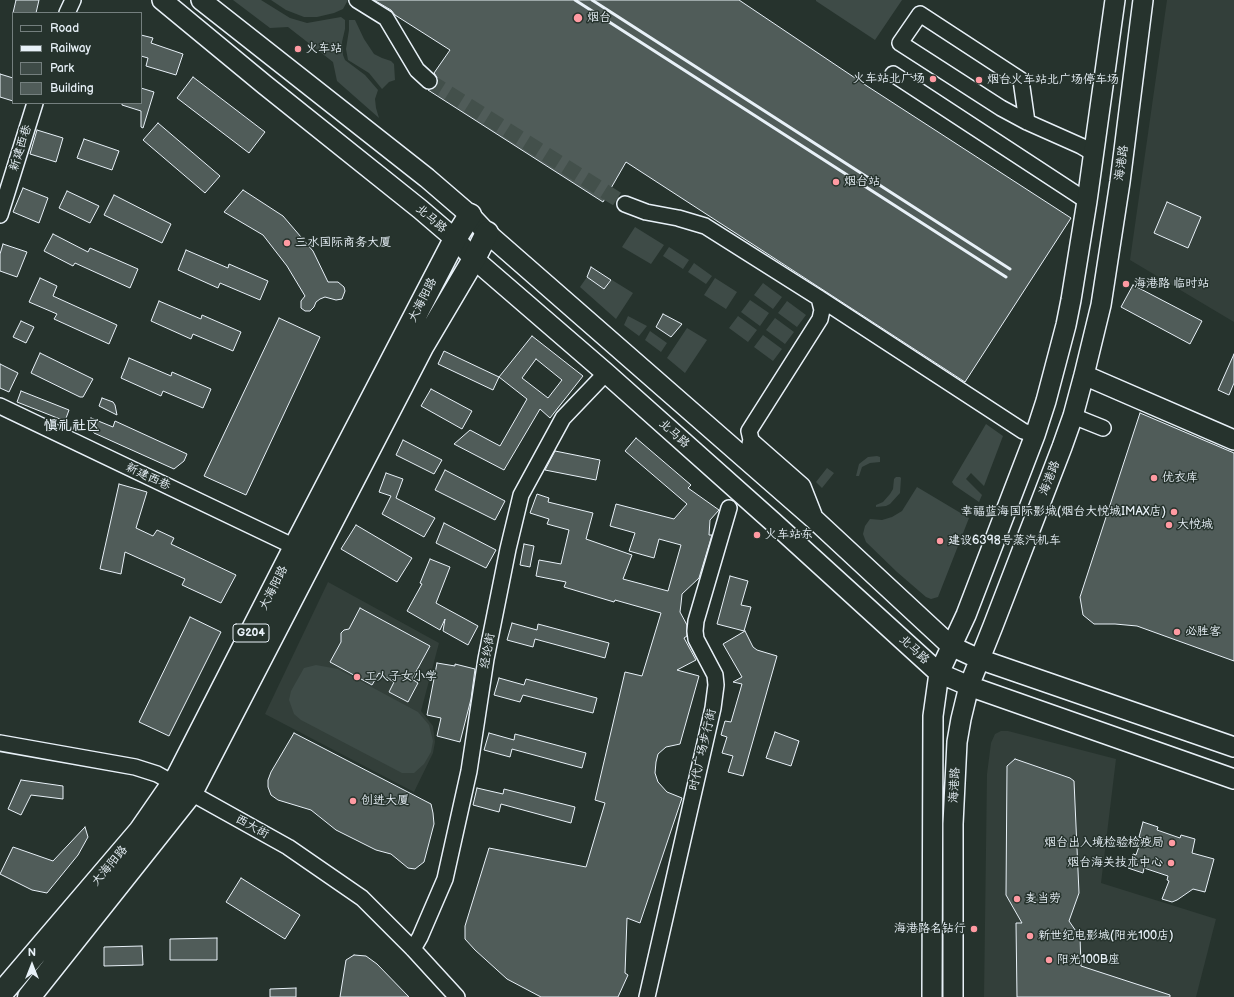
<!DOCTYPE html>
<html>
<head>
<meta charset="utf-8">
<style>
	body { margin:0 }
	#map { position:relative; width:1234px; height:997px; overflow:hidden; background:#26332d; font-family:"Balsamiq Sans",sans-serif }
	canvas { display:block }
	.legend { position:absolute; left:12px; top:12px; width:130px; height:92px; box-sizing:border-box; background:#26332d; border:1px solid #747f7e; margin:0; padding:5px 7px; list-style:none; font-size:12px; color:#e8f1f8 }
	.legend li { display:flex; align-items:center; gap:8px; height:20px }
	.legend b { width:20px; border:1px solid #747f7e }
	.north { position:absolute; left:12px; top:945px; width:40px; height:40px; -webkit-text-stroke:3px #26332d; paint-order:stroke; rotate:0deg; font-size:11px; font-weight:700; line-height:16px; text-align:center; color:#e8f1f8 }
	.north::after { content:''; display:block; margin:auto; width:14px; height:18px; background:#e8f1f8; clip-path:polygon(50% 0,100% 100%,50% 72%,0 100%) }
</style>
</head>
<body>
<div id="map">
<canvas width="1234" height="997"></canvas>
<ul class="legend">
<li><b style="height:5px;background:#26332d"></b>Road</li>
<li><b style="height:5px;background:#e8f1f8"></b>Railway</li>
<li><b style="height:11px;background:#3e4b47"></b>Park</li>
<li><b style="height:11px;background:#505c59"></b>Building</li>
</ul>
<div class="north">N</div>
</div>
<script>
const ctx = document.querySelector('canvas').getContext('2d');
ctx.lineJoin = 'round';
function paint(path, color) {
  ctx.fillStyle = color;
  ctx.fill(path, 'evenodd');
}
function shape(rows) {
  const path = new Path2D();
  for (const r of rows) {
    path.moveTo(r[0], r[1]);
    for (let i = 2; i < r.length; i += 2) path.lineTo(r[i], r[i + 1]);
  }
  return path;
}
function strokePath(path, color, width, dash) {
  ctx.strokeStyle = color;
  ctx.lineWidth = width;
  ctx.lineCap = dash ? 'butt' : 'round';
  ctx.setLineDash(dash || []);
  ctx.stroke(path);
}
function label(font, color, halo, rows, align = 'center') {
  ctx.font = font + ' "Balsamiq Sans","LXGW WenKai TC",sans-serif';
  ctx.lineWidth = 3;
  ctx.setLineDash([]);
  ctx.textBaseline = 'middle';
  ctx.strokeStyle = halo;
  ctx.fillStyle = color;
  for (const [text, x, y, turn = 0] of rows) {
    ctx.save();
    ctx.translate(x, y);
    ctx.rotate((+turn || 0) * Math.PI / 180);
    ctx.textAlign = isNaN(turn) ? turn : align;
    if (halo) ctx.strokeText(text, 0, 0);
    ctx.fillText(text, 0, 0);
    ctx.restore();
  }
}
paint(shape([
	[1167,0,1234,0,1234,322,1130,260],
	[328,582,439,643,421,711,433,726,435,742,433,753,414,792,265,714],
	[1001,731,1008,731,1116,759,1101,883,1216,919,1196,997,984,997,987,774,991,743,995,734]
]), '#333f3a');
paint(shape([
	[233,0,261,0,290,18,307,23,341,17,345,20,345,29,342,42,343,55,345,60,365,75,378,90,375,99,376,108,379,118,337,81,333,62,288,27,270,28],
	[271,0,348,0,343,9,334,13,317,17,304,17,286,10],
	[816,0,902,0,875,40,816,1],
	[349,20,355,20,364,39,374,54,382,58,391,61,394,64,395,80,389,82,382,89,369,73,348,60,346,49,349,30],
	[635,227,664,245,651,264,622,247],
	[669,247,689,260,683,269,663,256],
	[694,263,712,276,706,284,688,272],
	[587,277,604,288,612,280,633,293,616,319,580,287],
	[715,278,737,292,726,309,704,295],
	[763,283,782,297,773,309,754,295],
	[750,300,769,313,760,326,741,312],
	[787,301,806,315,797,327,778,313],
	[628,316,647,326,639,336,624,325],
	[738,316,757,330,748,342,729,328],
	[775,318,794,332,785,344,766,330],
	[687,328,707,340,685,373,667,358],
	[650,331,667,343,661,352,645,340],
	[763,335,782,349,773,361,754,347],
	[986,424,1003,436,984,486,971,473,966,479,982,495,979,502,954,485,952,482],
	[877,456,880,457,880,462,870,463,862,467,859,476,856,476,859,464,868,457],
	[827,468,834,473,822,488,816,482],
	[896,477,900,477,901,478,900,493,890,504,886,506,876,507,876,505,883,502,890,494,893,489,894,479],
	[917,487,969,518,938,597,931,599,926,597,897,572,866,542,863,534,865,526,870,519,882,520,892,517,902,511],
	[316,665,338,669,418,712,429,725,433,741,431,752,424,764,414,773,402,773,301,720,294,714,289,700,291,691,304,668]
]), '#3e4b47');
const building = shape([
	[16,0,39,0,36,13,13,13,16,0],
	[374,0,739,0,867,86,1071,218,965,382,626,162,603,202,428,90,432,89,436,87,438,83,438,79,434,73,450,50,395,15,391,10,374,0],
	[141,35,153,38,151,43,183,54,176,75,146,66,148,58,141,56,141,35],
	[0,74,13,78,13,101,0,97,0,74],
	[193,77,265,132,249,153,177,98,193,77],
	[141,88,154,92,143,128,141,127,141,111,122,105,122,103,141,103,141,88],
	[158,123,220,176,205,193,143,140,158,123],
	[37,130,63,138,56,162,30,154,37,130],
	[84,139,119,151,112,170,77,158,84,139],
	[23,188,48,198,39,223,13,212,23,188],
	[243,190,283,216,313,251,328,282,338,282,344,287,345,291,342,299,336,300,325,297,320,299,316,302,314,307,310,311,305,311,301,308,301,301,305,296,287,266,263,235,224,212,243,190],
	[67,191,99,206,90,223,59,208,67,191],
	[114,195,171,224,162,243,104,215,114,195],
	[1167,202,1201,217,1188,248,1154,233,1167,202],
	[53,234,88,252,90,248,138,269,130,288,75,263,73,266,44,251,53,234],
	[3,244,27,252,17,277,0,271,0,254,3,244],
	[186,250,228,268,229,264,268,281,260,300,220,283,218,288,178,270,186,250],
	[591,267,611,280,604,289,587,277,591,267],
	[40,278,57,286,53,296,117,325,109,344,54,319,57,314,29,302,40,278],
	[1133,285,1202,321,1190,344,1121,307,1133,285],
	[159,301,201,319,202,315,241,332,233,351,193,334,191,339,151,321,159,301],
	[663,314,682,324,671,337,656,327,663,314],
	[279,318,320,337,246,495,204,476,279,318],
	[21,321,34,327,26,343,13,337,21,321],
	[532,336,583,376,550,418,540,409,504,470,454,444,470,430,500,446,527,399,499,377,493,390,438,364,444,351,499,377,532,336],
	[536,359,562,380,548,398,522,378,536,359],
	[40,353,93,379,83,397,80,397,31,373,40,353],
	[1234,354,1234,383,1229,395,1218,390,1234,354],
	[129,358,171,376,172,372,211,389,203,408,163,391,161,396,121,378,129,358],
	[0,364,18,373,9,392,0,388,0,364],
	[431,389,472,411,462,429,421,406,431,389],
	[21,391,69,410,65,421,17,402,21,391],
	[102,398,113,402,115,405,117,415,99,406,102,398],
	[1140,413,1234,453,1234,661,1137,626,1115,624,1094,624,1083,615,1080,597,1140,413],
	[91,418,113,427,115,421,187,454,184,461,174,469,94,433,91,429,91,418],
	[636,438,691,485,688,488,719,510,710,520,709,535,712,535,699,578,682,594,681,604,680,612,687,625,687,636,684,638,696,660,677,670,699,676,680,744,666,747,658,754,656,762,655,773,658,782,667,792,682,798,640,923,627,918,625,973,628,975,618,997,541,997,507,979,475,950,465,939,465,926,489,848,586,867,605,803,595,800,625,672,642,676,661,613,615,600,614,602,564,587,566,582,536,576,539,560,561,564,569,530,547,524,549,519,530,513,537,494,549,498,548,502,593,513,586,539,632,555,623,579,668,591,681,545,659,539,654,558,629,551,635,533,610,526,616,504,674,519,687,504,625,451,636,438],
	[403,440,442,460,434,474,396,455,403,440],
	[555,451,600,460,596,480,545,470,555,451],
	[445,470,505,501,495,520,435,490,445,470],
	[386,473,403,479,396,498,435,518,424,537,382,514,391,496,379,492,386,473],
	[119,484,147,492,136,528,153,536,157,530,174,538,171,544,236,575,221,603,182,585,185,579,125,552,121,574,100,569,119,484],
	[444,523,496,550,486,568,436,543,444,523],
	[356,525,412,558,397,582,341,549,356,525],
	[524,544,534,546,530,567,520,565,524,544],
	[430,559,450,567,436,603,478,626,468,645,443,631,445,619,440,630,407,611,422,584,420,583,430,559],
	[730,576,748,581,741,605,751,607,744,631,717,624,730,576],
	[360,608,430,646,412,679,418,683,408,702,389,692,394,682,379,673,372,685,330,662,341,642,341,633,344,630,349,629,360,608],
	[190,617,221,632,169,736,139,722,190,617],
	[512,623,537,630,538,624,609,643,605,658,535,639,533,647,507,640,512,623],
	[745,631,753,647,757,650,777,656,743,776,728,772,733,756,722,753,727,737,721,735,725,721,731,722,742,684,733,682,742,677,723,644,745,631],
	[437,663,455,666,455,664,475,669,471,699,460,742,437,736,441,718,427,715,437,663],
	[499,678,524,685,526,679,597,698,593,713,523,695,520,702,494,695,499,678],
	[775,732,799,741,791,766,766,758,775,732],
	[294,733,431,804,433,813,434,824,424,862,415,869,408,868,391,854,376,850,336,830,311,810,278,800,271,795,268,787,268,780,271,772,294,733],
	[489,733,514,740,515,734,586,753,582,768,512,749,510,757,484,750,489,733],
	[1015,759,1070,778,1074,781,1079,893,1069,921,1080,937,1081,966,1170,995,1170,997,1017,997,1016,923,1022,923,1006,895,1007,766,1015,759],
	[21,780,63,786,63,799,31,795,21,815,8,809,21,780],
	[477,788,503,794,504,789,575,807,571,823,501,804,499,812,473,805,477,788],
	[1143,822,1158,827,1157,830,1180,838,1181,835,1195,839,1192,853,1214,859,1205,892,1193,889,1177,900,1172,902,1162,899,1169,881,1167,880,1168,876,1144,868,1143,873,1128,868,1133,854,1136,855,1142,838,1139,837,1143,822],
	[85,827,88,837,78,855,47,893,32,890,0,874,13,847,53,861,85,827],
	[241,878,300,915,285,939,226,902,241,878],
	[217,938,217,960,170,960,170,939,217,938],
	[142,946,143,965,104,966,104,947,142,946],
	[354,955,366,956,377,964,409,997,340,997,346,960,354,955],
	[296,988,296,997,270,997,270,989,296,988]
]);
paint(building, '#505c59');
strokePath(building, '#e8f1f8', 1);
strokePath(shape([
	[429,81,625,204]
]), '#43504b', 15, [15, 8]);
const minor = shape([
	[357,0,386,18,417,70,429,81],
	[67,13,73,0],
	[893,74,1087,201],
	[1027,122,1021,80,920,14,900,43,1001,108,1027,122,1081,146,1093,153],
	[625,204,646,212,678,218,705,226,819,298,1023,431,1035,435],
	[0,215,35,103],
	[0,406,295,547],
	[1073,416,1103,428],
	[752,444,749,431,820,319,822,310,819,298],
	[0,743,135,767,157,774,288,847,362,898,413,949,457,997],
	[413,949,420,937,445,879,469,771,486,659,508,549,521,495,563,418,606,373],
	[647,997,713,708,716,685,715,675,696,639,695,631,696,621,729,508]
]);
const major = shape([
	[162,0,265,85,420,209,455,239,474,259,606,373,772,521,939,673,969,686,1234,779],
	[201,0,427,178,470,215,487,233,813,518,951,646,979,659,1234,747],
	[1084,375,1234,440],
	[752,444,801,487,812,515],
	[932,997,933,716,939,673,966,615,1035,435,1046,401,1066,325,1071,300,1087,201,1115,0],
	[953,997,953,824,957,742,961,719,969,686,993,626,1062,447,1073,416,1084,375,1101,305,1120,182,1143,0]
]);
const highway = shape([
	[0,995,140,831,178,776,295,547,455,239,470,215],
	[29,997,191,793,422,347,474,259,487,233]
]);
strokePath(minor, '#e8f1f8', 18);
strokePath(major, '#e8f1f8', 22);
strokePath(highway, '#e8f1f8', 25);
strokePath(minor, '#26332d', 15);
strokePath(major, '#26332d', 19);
strokePath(highway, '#26332d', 22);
strokePath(shape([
	[575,0,1006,277],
	[592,0,1010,269]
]), '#e8f1f8', 3);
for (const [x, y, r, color] of [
	[578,18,5,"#ff9aa2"],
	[298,49,4,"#ff9aa2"],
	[933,79,4,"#ff9aa2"],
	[979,80,4,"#ff9aa2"],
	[836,182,4,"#ff9aa2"],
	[287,243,4,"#ff9aa2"],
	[1126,284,4,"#ff9aa2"],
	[1154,478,4,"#ff9aa2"],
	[1174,512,4,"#ff9aa2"],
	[1169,525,4,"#ff9aa2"],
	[757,535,4,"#ff9aa2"],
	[940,541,4,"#ff9aa2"],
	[1177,632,4,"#ff9aa2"],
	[357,677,4,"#ff9aa2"],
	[353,801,4,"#ff9aa2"],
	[1172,843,4,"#ff9aa2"],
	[1171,863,4,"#ff9aa2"],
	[1017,899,4,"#ff9aa2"],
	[974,929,4,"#ff9aa2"],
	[1030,936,4,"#ff9aa2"],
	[1049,960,4,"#ff9aa2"]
]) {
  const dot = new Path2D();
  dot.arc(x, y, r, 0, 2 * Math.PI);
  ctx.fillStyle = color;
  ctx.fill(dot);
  strokePath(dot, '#26332d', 1.5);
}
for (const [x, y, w] of [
	[251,633,36]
]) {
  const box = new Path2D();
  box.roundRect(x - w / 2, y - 9, w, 18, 3);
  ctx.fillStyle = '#26332d';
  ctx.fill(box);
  strokePath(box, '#e8f1f8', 1);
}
label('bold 11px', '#e8f1f8', null, [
	["G204",251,633]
]);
label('12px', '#e8f1f8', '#26332d', [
	["烟台",587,18],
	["火车站",306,49],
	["火车站北广场",925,79,"right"],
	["烟台火车站北广场停车场",987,80],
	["烟台站",844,182],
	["三水国际商务大厦",295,243],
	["海港路 临时站",1134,284],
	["优衣库",1162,478],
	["幸福蓝海国际影城(烟台大悦城IMAX店)",1166,512,"right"],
	["大悦城",1177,525],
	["火车站东",765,535],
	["建设6398号蒸汽机车",948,541],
	["必胜客",1185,632],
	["工人子女小学",365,677],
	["创进大厦",361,801],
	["烟台出入境检验检疫局",1164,843,"right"],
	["烟台海关技术中心",1163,863,"right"],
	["麦当劳",1025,899],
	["海港路名钻行",966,929,"right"],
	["新世纪电影城(阳光100店)",1038,936],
	["阳光100B座",1057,960]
], 'left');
label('12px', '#e8f1f8', '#26332d', [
	["新建西巷",21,148,-73],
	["海港路",1122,163,-82],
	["北马路",431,219,40],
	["大海阳路",423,300,-63],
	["北马路",674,434,42],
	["新建西巷",148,477,25],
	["海港路",1050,478,-69],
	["大海阳路",274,588,-63],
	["北马路",914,650,43],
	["经纶街",488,651,-80],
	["时代广场步行街",703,750,-77],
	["海港路",955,785,-87],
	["西大街",252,827,29],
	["大海阳路",110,866,-50]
]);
label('bold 14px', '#e8f1f8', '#26332d', [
	["慎礼社区",72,426]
]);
</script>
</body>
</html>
